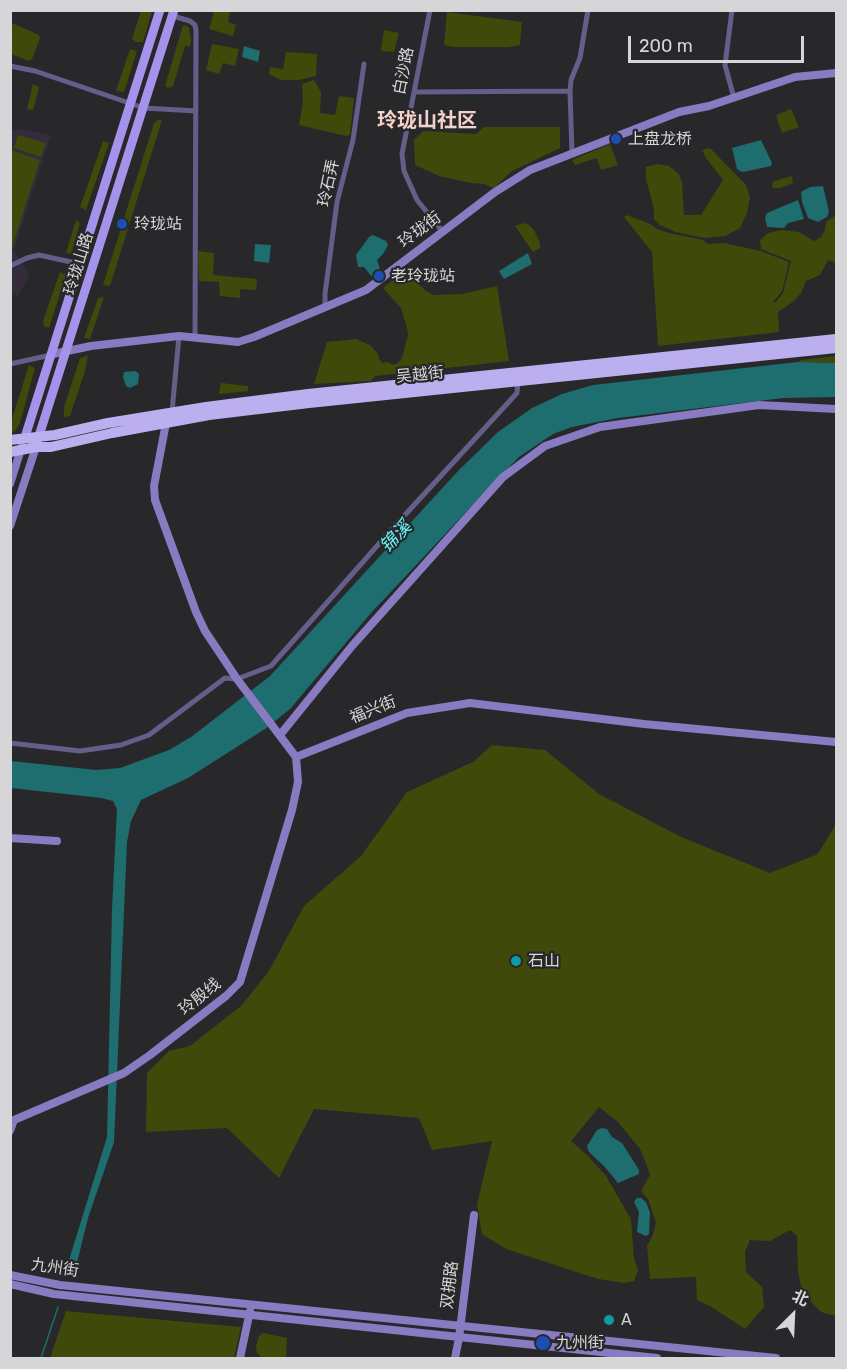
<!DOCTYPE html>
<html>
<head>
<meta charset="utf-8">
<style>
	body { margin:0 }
	#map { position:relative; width:847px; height:1369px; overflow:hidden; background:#28282b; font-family:Rubik,"Noto Sans SC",sans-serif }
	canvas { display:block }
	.frame { position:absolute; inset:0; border:12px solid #d6d6d8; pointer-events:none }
	.north { position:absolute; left:763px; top:1285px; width:60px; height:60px; -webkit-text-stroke:4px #28282b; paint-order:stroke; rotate:24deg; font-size:16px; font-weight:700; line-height:24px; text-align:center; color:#d6d6d8 }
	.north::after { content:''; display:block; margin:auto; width:21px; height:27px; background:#d6d6d8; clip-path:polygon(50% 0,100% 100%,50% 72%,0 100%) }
	.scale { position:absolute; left:628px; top:36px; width:176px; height:27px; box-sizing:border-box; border:3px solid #d6d6d8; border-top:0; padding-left:8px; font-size:18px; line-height:21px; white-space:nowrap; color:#d6d6d8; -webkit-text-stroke:4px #28282b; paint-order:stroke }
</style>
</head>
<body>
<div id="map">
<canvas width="847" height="1369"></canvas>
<div class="frame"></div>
<div class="north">北</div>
<div class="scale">200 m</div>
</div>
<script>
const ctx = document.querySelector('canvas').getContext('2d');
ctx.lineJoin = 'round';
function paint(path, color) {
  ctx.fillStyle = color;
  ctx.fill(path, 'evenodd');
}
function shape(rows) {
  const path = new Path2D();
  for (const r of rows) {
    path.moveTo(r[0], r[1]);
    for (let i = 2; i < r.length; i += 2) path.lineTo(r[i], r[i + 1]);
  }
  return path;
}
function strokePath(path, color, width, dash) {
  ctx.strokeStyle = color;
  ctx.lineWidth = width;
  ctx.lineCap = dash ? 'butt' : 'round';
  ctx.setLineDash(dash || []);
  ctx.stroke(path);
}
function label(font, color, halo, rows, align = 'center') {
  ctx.font = font + ' Rubik,"Noto Sans SC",sans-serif';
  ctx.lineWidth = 4.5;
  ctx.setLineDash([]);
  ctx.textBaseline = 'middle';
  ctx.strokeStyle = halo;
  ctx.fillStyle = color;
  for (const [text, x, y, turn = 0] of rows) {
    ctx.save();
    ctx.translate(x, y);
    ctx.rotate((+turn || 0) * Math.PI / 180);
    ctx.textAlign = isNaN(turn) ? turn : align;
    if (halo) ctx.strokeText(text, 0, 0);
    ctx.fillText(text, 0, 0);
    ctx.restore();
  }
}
paint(shape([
	[18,129,51,135,14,250,29,275,18,297,11,293,10,130]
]), '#342c3c');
paint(shape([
	[141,11,152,11,143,42,136,42,132,39],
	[214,11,230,11,228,22,236,25,233,36,209,29],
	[447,12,522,22,520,45,508,47,453,47,444,45],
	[10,22,39,35,40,38,32,59,29,61,11,54],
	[183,25,189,27,191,42,190,47,185,46,173,86,168,88,165,86],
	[384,30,399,33,394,52,381,51],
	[212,44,239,49,235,66,223,63,219,74,206,70],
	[130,49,137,51,124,92,116,91],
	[286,52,317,54,316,76,298,80,281,80,269,74,270,67,283,69],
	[314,80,321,92,320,113,335,115,339,96,354,98,350,135,346,136,299,125,303,101,302,84],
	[33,84,39,87,33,110,27,109],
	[791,109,799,127,782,133,776,115],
	[158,120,162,120,110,286,103,285,154,123],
	[484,127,560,127,560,148,512,171,494,188,484,184,471,183,439,176,415,165,414,140,423,131,476,134],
	[18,135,46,143,41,157,14,148],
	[103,141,109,143,86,210,80,207],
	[610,144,618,165,601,170,597,158,575,165,572,160],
	[710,148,746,185,750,197,747,213,740,228,725,236,704,238,676,232,660,225,654,219,654,209,646,179,646,167,658,164,669,166,679,174,682,182,684,215,701,215,723,180,706,158,702,150],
	[11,150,40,160,11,251,10,150],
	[792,176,793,183,780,188,774,188,772,186,773,182,778,180],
	[627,215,650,224,657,229,669,233,703,240,708,244,724,243,761,251,789,262,782,291,773,302,776,302,783,293,791,261,761,249,760,240,768,233,781,230,799,232,814,241,821,237,825,230,826,222,836,215,836,263,828,260,820,275,806,281,801,293,794,301,778,312,779,332,658,346,652,252,624,217],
	[76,220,80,223,71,254,66,253],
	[523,223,529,225,534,230,540,243,540,248,533,252,515,226],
	[198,251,214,253,213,275,257,279,256,290,240,289,240,298,220,296,219,282,199,281],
	[405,271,426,291,434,295,462,294,497,286,509,361,375,376,371,381,314,384,327,342,356,339,370,345,378,354,379,359,382,363,387,362,393,365,398,363,402,358,408,335,407,328,401,308,383,288],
	[60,272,66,275,49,328,44,326,43,321],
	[104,297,90,339,84,338,98,298],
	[88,355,85,371,70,416,64,417,64,407,80,358],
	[836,356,836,363,798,362,801,360],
	[29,365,35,368,20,423,15,431,11,433,11,422],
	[221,383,248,386,248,391,219,394],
	[492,745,545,750,599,794,681,837,770,873,818,854,836,824,836,1316,821,1312,812,1303,801,1286,798,1271,797,1236,790,1230,770,1241,750,1240,745,1252,746,1272,762,1287,764,1307,745,1329,710,1306,697,1300,696,1277,650,1279,647,1246,653,1235,656,1222,648,1199,641,1191,650,1175,646,1163,640,1149,618,1122,599,1107,571,1141,587,1155,606,1176,631,1219,634,1259,638,1270,634,1281,624,1283,598,1279,506,1249,482,1234,477,1205,492,1141,432,1150,419,1118,314,1109,279,1178,227,1128,146,1132,147,1073,169,1051,190,1046,241,1006,269,971,304,906,361,856,407,792,473,762],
	[66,1311,241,1327,234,1358,50,1358],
	[263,1333,287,1338,286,1358,261,1357,257,1353,256,1346,259,1336]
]), '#3f490a');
paint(shape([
	[244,46,260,51,258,62,242,57],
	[761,140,772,163,771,166,743,172,740,171,737,169,732,148],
	[823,186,829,212,827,217,818,222,808,218,802,202,801,192,810,187],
	[798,200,804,219,788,223,784,228,767,227,765,218,767,213],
	[373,235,386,241,388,245,383,254,377,260,380,269,372,277,364,267,358,267,356,255,369,237],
	[255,244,271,245,269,263,254,261],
	[528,253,532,264,504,279,499,271],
	[798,362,836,363,836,397,783,398,618,418,572,427,553,434,519,457,480,497,371,613,290,709,265,729,188,778,141,800,131,821,127,842,114,1142,88,1218,74,1275,65,1273,107,1137,112,909,117,809,113,801,101,798,11,788,11,761,96,770,120,768,169,750,191,737,270,676,458,471,498,432,532,408,562,394,593,385],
	[135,371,139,374,138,384,130,388,126,386,123,377,124,372],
	[602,1128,607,1129,612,1137,622,1143,639,1170,639,1174,618,1183,604,1166,589,1152,587,1146,597,1130],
	[637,1198,641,1198,646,1202,650,1213,649,1234,646,1236,637,1232,639,1212,634,1202]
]), '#1e6d6f');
strokePath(shape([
	[41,1358,58,1307]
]), '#1e6d6f', 1.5);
strokePath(shape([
	[430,10,402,154,404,171,417,200,443,232],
	[732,10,725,65,734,98],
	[173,16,190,21,195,25,196,30,195,338],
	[10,66,35,71,144,108,196,111],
	[414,92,570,91],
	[572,153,570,91,571,80,580,58,588,10],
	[10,266,27,258,39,255,80,264],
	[325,308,325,294,337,202,353,140,364,64],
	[10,364,51,355],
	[172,412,179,336],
	[10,743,80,751,121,745,149,735,225,678,237,679,271,666,392,529,517,393,518,381]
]), '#665e8a', 5);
strokePath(shape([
	[53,354,91,346,179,336,238,342,254,337,366,290,495,192,530,170,679,112,709,106,795,77,836,73],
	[166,423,154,486,155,500,196,612,205,631,237,679,296,757,407,713,470,703,644,724,836,742],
	[10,484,22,446],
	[10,526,36,447],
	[280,735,352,646,503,477,545,446,600,427,759,405,836,409],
	[10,838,57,841],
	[10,1131,14,1120,124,1073,150,1055,226,996,240,982,292,810,298,782,296,757],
	[10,1275,60,1285,776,1358],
	[10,1284,54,1294,657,1358],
	[240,1358,250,1311],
	[455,1358,459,1338,474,1215]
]), '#897bc1', 8);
strokePath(shape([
	[25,437,160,10],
	[37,442,174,10]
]), '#a492eb', 9);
strokePath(shape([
	[10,440,55,435,108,423,206,407,308,394,836,339],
	[10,452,36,447,51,447,112,433,209,415,309,403,836,348]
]), '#bbaff0', 10);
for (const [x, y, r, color] of [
	[616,139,6,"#1a4fb4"],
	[122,224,6,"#1a4fb4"],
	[379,276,6,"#1a4fb4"],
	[516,961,6,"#0f9aa8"],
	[609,1320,6,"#0f9aa8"],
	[543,1343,8,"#1a4fb4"]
]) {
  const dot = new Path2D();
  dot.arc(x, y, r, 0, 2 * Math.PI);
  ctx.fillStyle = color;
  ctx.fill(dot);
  strokePath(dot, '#28282b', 2);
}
label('16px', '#d6d6d8', '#28282b', [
	["白沙路",404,71,-79],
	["玲石弄",329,183,-78],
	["玲珑街",420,230,-37],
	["玲珑山路",79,264,-73],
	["吴越街",420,375,-6],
	["福兴街",373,710,-22],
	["玲殷线",200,997,-39],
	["九州街",55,1268,8],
	["双拥路",450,1285,-83]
]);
label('16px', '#d6d6d8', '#28282b', [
	["上盘龙桥",628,139],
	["玲珑站",134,224],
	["老玲珑站",391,276],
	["石山",528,961],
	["A",621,1320],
	["九州街",556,1343]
], 'left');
label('italic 18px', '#66f5f7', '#28282b', [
	["锦溪",396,537,-46]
]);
label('bold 20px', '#f4d1ca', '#28282b', [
	["玲珑山社区",427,121]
]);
</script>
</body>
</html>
